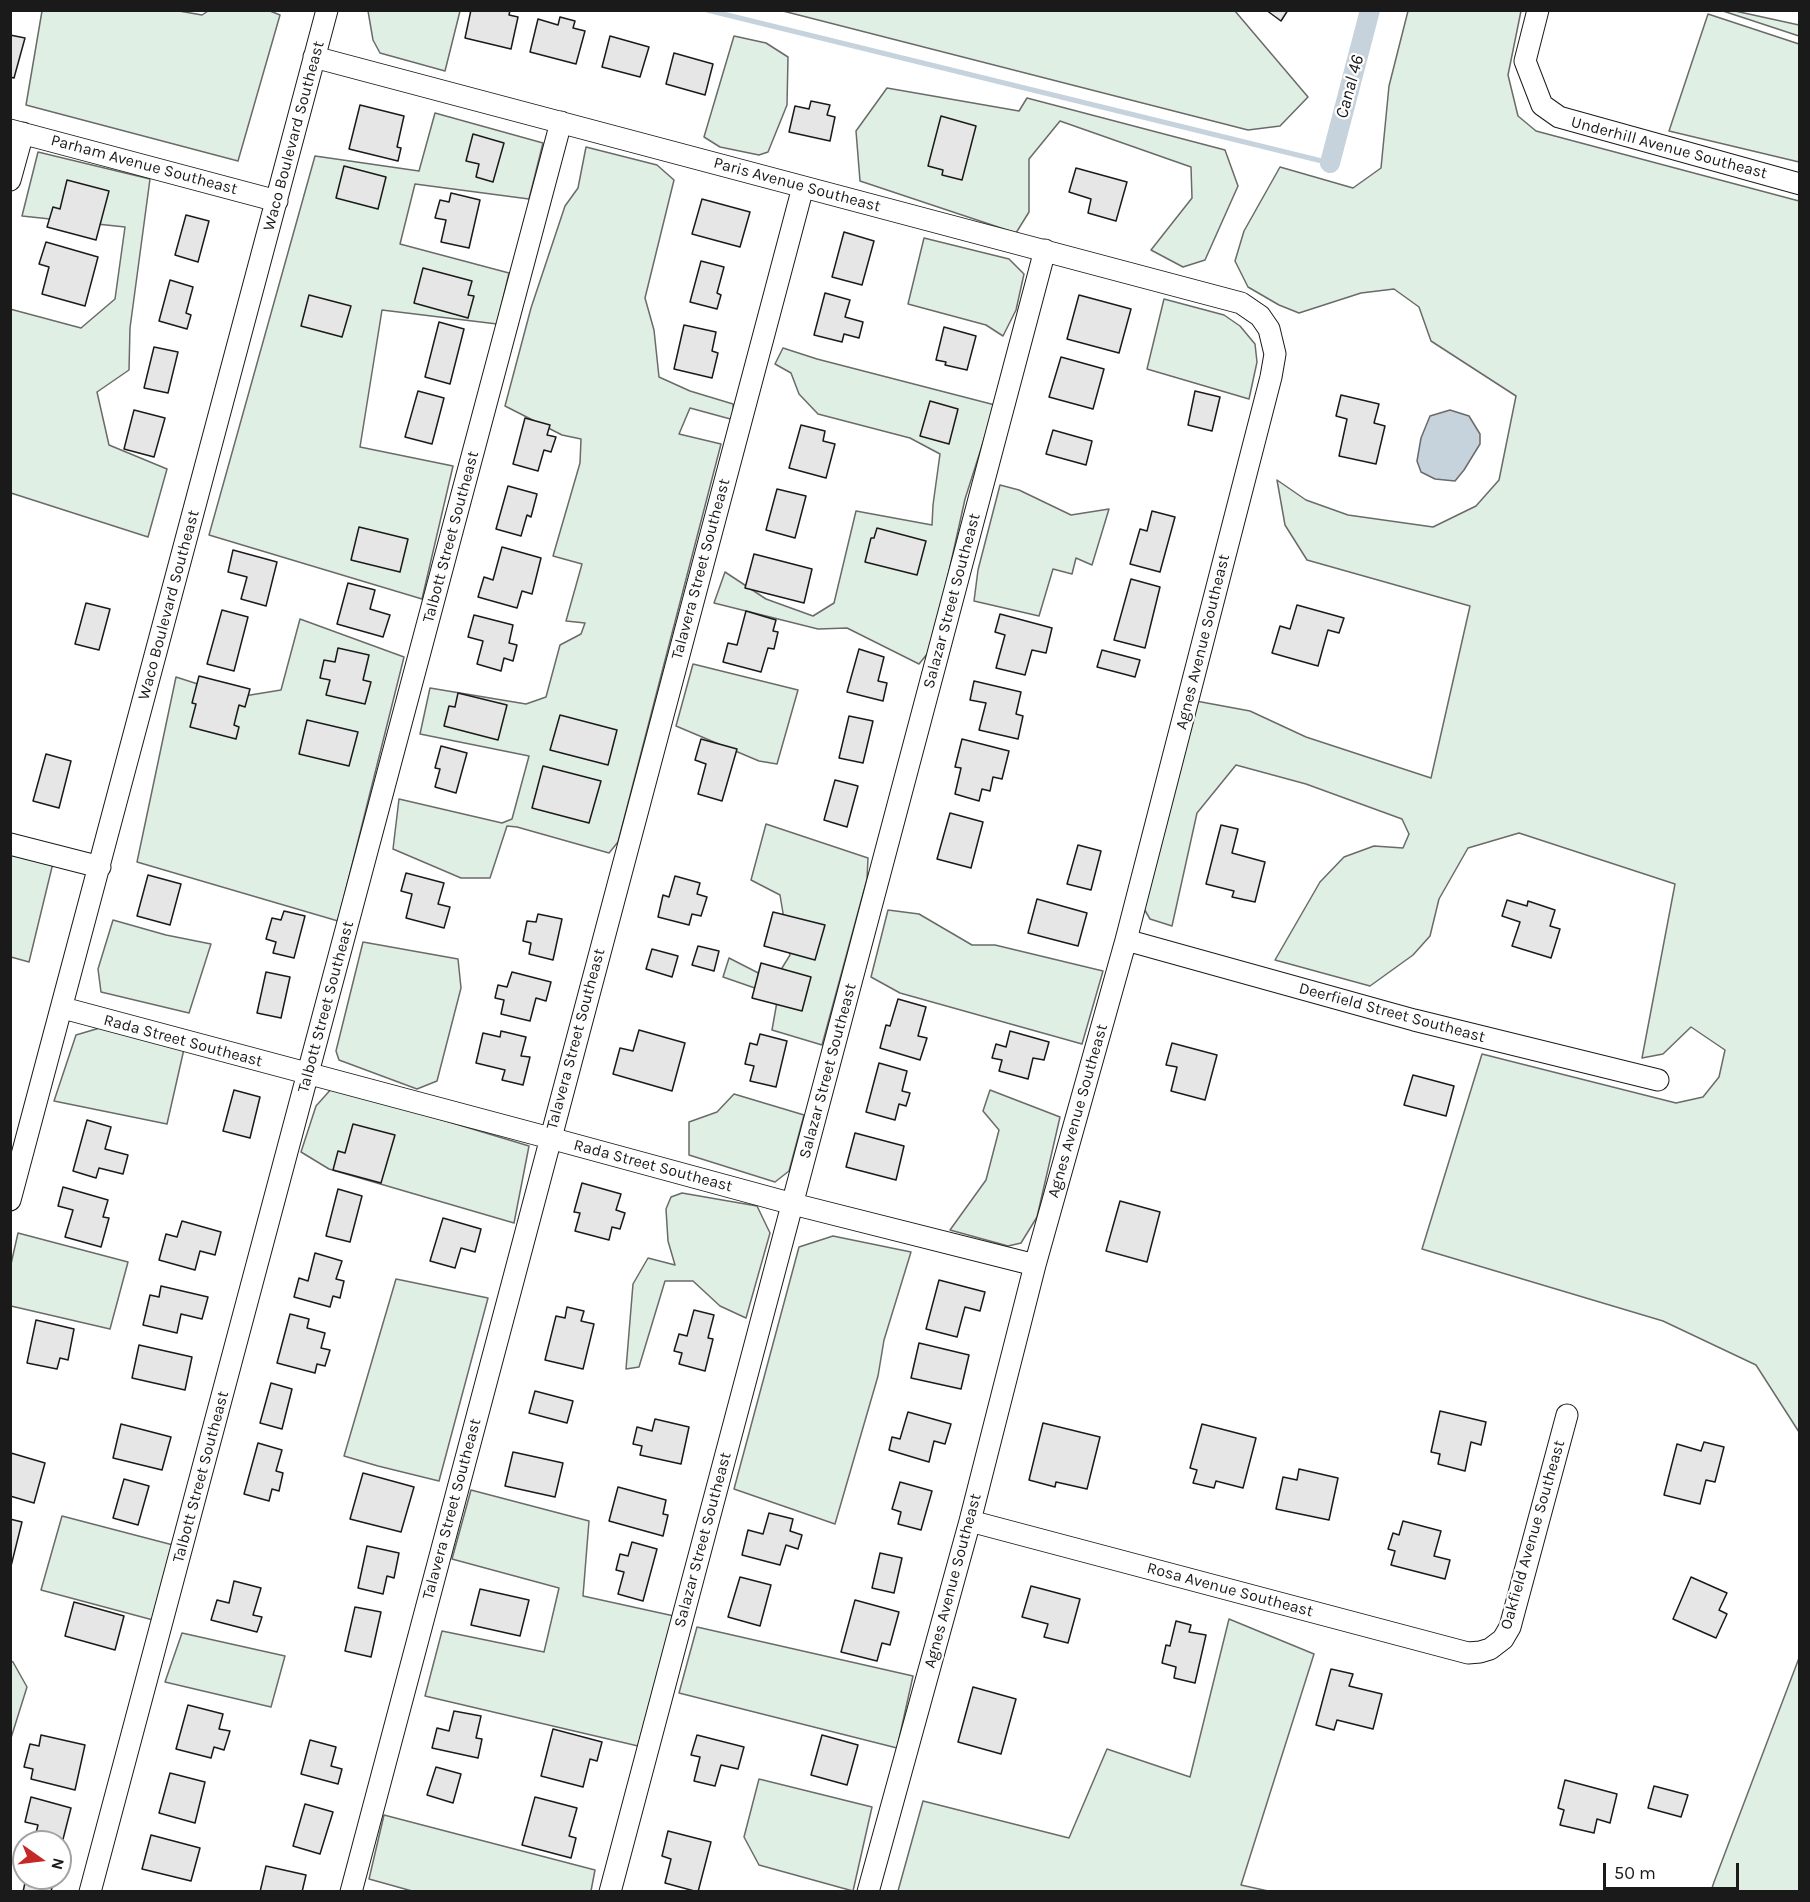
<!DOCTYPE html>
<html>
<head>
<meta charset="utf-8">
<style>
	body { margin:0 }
	#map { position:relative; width:1810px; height:1902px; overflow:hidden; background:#fff; font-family:Karla,sans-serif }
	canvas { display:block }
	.frame { position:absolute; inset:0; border:12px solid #1a1a1a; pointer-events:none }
	.north { position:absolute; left:12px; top:1830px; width:60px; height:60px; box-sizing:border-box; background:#fff; border:2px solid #a3a3a3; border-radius:50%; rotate:104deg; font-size:16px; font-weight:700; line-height:24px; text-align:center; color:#1a1a1a }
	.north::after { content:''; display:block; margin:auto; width:21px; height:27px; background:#c62828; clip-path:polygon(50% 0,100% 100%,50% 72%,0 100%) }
	.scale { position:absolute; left:1603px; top:1863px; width:136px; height:27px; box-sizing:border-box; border:3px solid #1a1a1a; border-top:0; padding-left:8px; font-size:18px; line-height:21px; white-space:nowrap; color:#1a1a1a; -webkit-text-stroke:4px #fff; paint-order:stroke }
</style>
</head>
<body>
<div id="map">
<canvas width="1810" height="1902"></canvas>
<div class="frame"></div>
<div class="north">N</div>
<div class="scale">50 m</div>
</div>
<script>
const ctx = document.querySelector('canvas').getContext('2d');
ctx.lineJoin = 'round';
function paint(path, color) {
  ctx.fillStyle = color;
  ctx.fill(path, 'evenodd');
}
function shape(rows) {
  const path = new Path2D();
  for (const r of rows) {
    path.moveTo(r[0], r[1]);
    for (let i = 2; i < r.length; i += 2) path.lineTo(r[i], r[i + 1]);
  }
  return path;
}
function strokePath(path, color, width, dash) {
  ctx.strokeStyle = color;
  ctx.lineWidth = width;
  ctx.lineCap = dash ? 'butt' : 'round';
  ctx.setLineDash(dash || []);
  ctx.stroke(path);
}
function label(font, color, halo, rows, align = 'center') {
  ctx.font = font + ' Karla,sans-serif';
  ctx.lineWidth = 4.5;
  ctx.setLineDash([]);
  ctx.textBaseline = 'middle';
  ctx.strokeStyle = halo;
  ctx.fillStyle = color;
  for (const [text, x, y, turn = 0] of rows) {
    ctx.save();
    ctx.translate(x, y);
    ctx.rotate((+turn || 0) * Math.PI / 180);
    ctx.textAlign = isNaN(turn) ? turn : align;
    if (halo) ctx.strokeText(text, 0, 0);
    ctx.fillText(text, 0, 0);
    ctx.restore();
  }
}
const green = shape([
	[179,11,202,15,208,11,270,11,280,15,238,161,26,105,42,11,179,11],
	[368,11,460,11,445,71,380,53,373,40,368,11],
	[783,11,1235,11,1308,97,1280,126,1248,130,783,11],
	[1408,11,1521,11,1508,75,1518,116,1536,131,1799,201,1799,1432,1756,1365,1663,1321,1422,1249,1482,1054,1676,1103,1703,1097,1719,1077,1725,1050,1691,1027,1663,1054,1642,1058,1675,884,1519,833,1468,848,1439,899,1430,936,1413,955,1370,986,1275,960,1320,882,1344,857,1374,846,1403,848,1409,834,1402,819,1306,784,1236,765,1197,813,1172,926,1150,919,1143,907,1196,701,1250,711,1306,737,1431,778,1470,606,1307,560,1285,525,1277,480,1306,500,1348,515,1433,527,1476,506,1499,480,1516,396,1431,341,1419,307,1394,289,1361,293,1299,313,1279,305,1248,287,1235,261,1244,231,1280,167,1353,188,1381,168,1389,86,1408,11],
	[1723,11,1735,11,1799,25,1799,36,1723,11],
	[1708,14,1799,44,1799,162,1669,131,1708,14],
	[734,36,766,43,788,57,787,105,768,152,759,155,720,147,704,137,734,36],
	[887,88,1019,111,1027,98,1225,150,1238,186,1205,260,1183,267,1151,250,1192,198,1191,167,1060,121,1029,159,1029,212,1016,233,860,181,856,131,887,88],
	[435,113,543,143,529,199,415,184,400,244,509,273,497,324,382,310,360,447,453,466,422,599,209,535,315,156,419,171,435,113],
	[586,147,657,165,674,180,645,298,654,330,659,377,690,391,733,404,734,420,690,408,679,434,721,444,618,842,609,853,517,827,507,826,490,878,461,878,393,849,399,799,502,823,512,819,529,756,420,734,430,688,526,704,546,697,560,645,581,634,585,623,566,621,582,564,553,556,580,463,581,439,562,435,505,406,531,308,565,206,578,188,586,147],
	[38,152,150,179,130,328,129,370,97,392,109,445,167,469,148,537,11,493,10,309,81,328,115,299,125,227,22,216,38,152],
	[924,238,1009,259,1024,274,1016,310,1003,336,986,325,908,304,924,238],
	[1164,299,1224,315,1240,326,1255,344,1257,362,1249,399,1147,369,1164,299],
	[783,348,817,359,995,405,965,499,932,648,919,664,847,628,818,629,714,603,725,572,766,599,813,616,834,603,856,511,932,525,933,505,940,454,910,438,818,414,799,394,791,373,775,364,783,348],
	[1000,485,1019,490,1071,515,1109,509,1092,565,1076,558,1072,574,1053,569,1039,616,974,601,978,570,1000,485],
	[300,619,404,657,338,921,137,862,176,677,238,697,281,690,300,619],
	[693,664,798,690,777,764,759,761,676,726,693,664],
	[766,824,868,858,867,879,822,1045,772,1030,778,996,723,977,729,958,774,981,790,955,780,895,751,880,766,824],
	[11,852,53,863,29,962,11,957,11,852],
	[888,910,919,914,972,945,995,945,1103,971,1082,1044,900,993,871,977,888,910],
	[113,920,166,935,211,944,189,1013,101,992,98,969,113,920],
	[363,942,458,959,461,988,437,1081,417,1089,339,1060,336,1051,363,942],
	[103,1027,184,1049,167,1124,54,1101,76,1035,103,1027],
	[333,1087,529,1146,514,1223,329,1169,301,1152,316,1106,333,1087],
	[990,1090,1060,1117,1037,1217,1021,1243,1008,1246,950,1230,986,1180,999,1130,983,1111,990,1090],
	[734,1094,804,1115,789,1171,775,1182,689,1155,689,1122,717,1112,734,1094],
	[682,1193,757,1206,770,1233,746,1318,720,1306,693,1281,665,1281,639,1367,626,1369,633,1284,648,1258,675,1265,668,1241,666,1209,671,1197,682,1193],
	[18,1233,128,1262,110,1329,11,1306,11,1264,18,1233],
	[833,1236,911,1252,884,1340,878,1376,835,1524,734,1489,799,1247,833,1236],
	[396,1279,488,1298,439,1481,378,1466,344,1456,396,1279],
	[471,1490,589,1521,583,1596,674,1616,638,1746,425,1696,442,1631,544,1652,559,1588,452,1559,471,1490],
	[62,1516,173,1545,153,1620,41,1590,62,1516],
	[1229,1619,1314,1654,1241,1885,1268,1891,898,1891,923,1801,1069,1838,1107,1749,1190,1777,1229,1619],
	[697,1627,913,1676,897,1748,679,1693,697,1627],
	[182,1633,285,1656,271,1707,165,1682,182,1633],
	[1799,1658,1799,1891,1711,1891,1714,1882,1799,1658],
	[11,1661,13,1662,27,1687,11,1738,11,1661],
	[759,1779,872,1807,853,1891,759,1865,744,1837,759,1779],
	[384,1815,595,1870,591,1891,412,1891,369,1879,384,1815]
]);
paint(green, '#e0efe3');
strokePath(green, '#6a6a6a', 1.5);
const water = shape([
	[1450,410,1469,416,1480,434,1480,444,1464,470,1455,481,1435,479,1421,472,1417,461,1421,438,1430,416,1450,410]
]);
paint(water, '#c6d2dc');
strokePath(water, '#6a6a6a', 1.5);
strokePath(shape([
	[707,10,1330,163]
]), '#c6d2dc', 5);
strokePath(shape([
	[1330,163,1370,10]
]), '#c6d2dc', 20);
const building = shape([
	[471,10,510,10,509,15,518,17,511,49,465,38,471,10],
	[1266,10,1288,10,1281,21,1266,10],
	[560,17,575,21,573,28,585,31,576,64,530,52,538,19,558,25,560,17],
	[10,35,25,38,14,78,10,77,10,35],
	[610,36,649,47,640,77,602,67,610,36],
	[674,53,713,64,705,95,666,84,674,53],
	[811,101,830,105,827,115,835,117,830,141,789,132,795,106,809,109,811,101],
	[360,105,404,116,397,147,401,148,398,161,349,149,360,105],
	[941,116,976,126,962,180,942,175,943,170,928,166,941,116],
	[473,134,504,143,493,182,476,177,479,164,466,161,473,134],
	[344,166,386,177,378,209,336,198,344,166],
	[1076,168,1127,182,1116,221,1088,213,1091,199,1069,192,1076,168],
	[67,180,109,191,96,240,47,227,53,207,60,209,67,180],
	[451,193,480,200,469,248,441,242,446,220,435,218,440,200,449,202,451,193],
	[702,199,750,212,740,247,692,234,702,199],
	[186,215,209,221,198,262,175,255,186,215],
	[844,232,874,241,862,285,832,277,844,232],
	[46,242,98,257,85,306,42,294,49,267,39,264,46,242],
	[701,261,724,267,717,293,721,295,717,309,690,302,701,261],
	[423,268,472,281,468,295,474,296,468,318,414,303,423,268],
	[170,280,193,287,186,313,191,315,187,329,159,321,170,280],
	[825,293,850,300,845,317,863,322,859,338,844,334,842,342,814,335,825,293],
	[309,295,351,306,342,337,301,326,309,295],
	[1079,295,1131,309,1119,353,1067,339,1079,295],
	[439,322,464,329,450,384,425,377,439,322],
	[684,325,716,332,712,351,718,353,712,378,674,369,684,325],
	[944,327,976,336,967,370,945,365,946,362,936,360,944,327],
	[154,347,178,352,168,393,144,388,154,347],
	[1061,357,1104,369,1093,409,1049,397,1061,357],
	[418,391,444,398,432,444,405,437,418,391],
	[1195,391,1220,397,1212,431,1188,425,1195,391],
	[1341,395,1379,404,1374,423,1385,426,1376,464,1339,456,1347,419,1336,416,1341,395],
	[930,401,958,409,949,444,920,436,930,401],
	[134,410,165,418,154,457,124,449,134,410],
	[525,418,550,425,547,435,556,437,551,452,544,450,538,471,513,464,525,418],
	[801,425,825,431,823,441,835,444,826,478,789,468,801,425],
	[1053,430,1092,441,1086,465,1046,454,1053,430],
	[508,486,537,494,531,517,527,515,521,536,496,529,508,486],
	[777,489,806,496,795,538,766,530,777,489],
	[1152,511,1175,517,1160,572,1130,564,1140,529,1147,531,1152,511],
	[359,527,408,539,400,572,351,560,359,527],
	[877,528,926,541,917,575,865,562,871,538,874,538,877,528],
	[502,547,541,558,532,594,522,591,517,608,478,597,484,577,493,580,502,547],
	[233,550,277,562,266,606,241,599,247,577,228,572,233,550],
	[754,554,812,569,804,603,745,588,754,554],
	[1131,579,1160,587,1145,648,1114,640,1131,579],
	[348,583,375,590,370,609,390,615,383,637,337,624,348,583],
	[86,603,110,609,99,650,75,644,86,603],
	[1297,605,1344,618,1339,633,1328,630,1318,666,1272,653,1280,626,1290,629,1297,605],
	[222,610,248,617,234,671,207,664,222,610],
	[746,611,776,620,773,631,778,632,774,649,768,648,761,672,723,662,728,643,737,645,746,611],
	[1000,614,1052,628,1046,653,1032,650,1025,675,996,668,1005,635,995,632,1000,614],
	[474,615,513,625,509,643,517,645,513,661,504,658,501,671,477,664,483,641,468,637,474,615],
	[338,648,369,655,363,680,371,682,365,704,326,695,330,680,320,678,324,660,335,662,338,648],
	[859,649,884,657,878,681,887,683,883,701,847,692,859,649],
	[1102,650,1140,660,1135,677,1097,667,1102,650],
	[199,676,250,689,245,707,239,705,234,725,239,727,236,739,190,727,196,704,192,703,199,676],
	[974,681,1021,692,1016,714,1023,716,1018,739,979,730,986,703,970,700,974,681],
	[458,693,507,705,498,740,444,726,449,706,455,707,458,693],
	[560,715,617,730,608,765,550,750,560,715],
	[849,716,873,721,863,763,839,758,849,716],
	[307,720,358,732,349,766,299,754,307,720],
	[701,739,737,749,722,801,698,794,706,764,695,760,701,739],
	[962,739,1009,751,1002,779,993,777,990,791,982,789,979,801,955,794,961,768,955,767,962,739],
	[441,746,467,753,456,793,435,787,440,769,435,768,441,746],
	[46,754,71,761,59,808,33,801,46,754],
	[543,766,601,781,589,823,532,808,543,766],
	[835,780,858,786,847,827,824,820,835,780],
	[950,813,983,822,971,868,937,859,950,813],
	[1221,825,1238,829,1232,853,1265,862,1255,902,1232,897,1234,891,1206,884,1221,825],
	[1078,845,1101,851,1091,890,1067,884,1078,845],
	[406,873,444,883,438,904,450,907,444,928,406,918,412,894,401,891,406,873],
	[148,875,181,884,170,925,137,916,148,875],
	[675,876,700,883,697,894,707,897,701,916,692,914,689,925,658,917,663,895,669,897,675,876],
	[1037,899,1087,913,1078,946,1028,933,1037,899],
	[1507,900,1527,906,1528,901,1555,910,1550,926,1560,929,1551,958,1512,946,1520,922,1502,916,1507,900],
	[284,911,305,916,294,958,273,953,276,942,266,939,272,918,281,920,284,911],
	[773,912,825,925,815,960,764,946,773,912],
	[538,914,562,919,553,960,529,954,531,943,523,941,527,921,536,922,538,914],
	[698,946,719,951,714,971,692,965,698,946],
	[652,949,678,956,672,977,646,969,652,949],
	[761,963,811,977,802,1011,752,998,761,963],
	[266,972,290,977,281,1018,257,1013,266,972],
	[512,972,551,982,546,1001,536,998,530,1021,501,1014,504,1000,495,998,498,985,507,987,512,972],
	[898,999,926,1007,918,1036,927,1038,920,1060,880,1048,886,1025,890,1026,898,999],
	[639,1030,685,1043,672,1091,613,1074,620,1048,633,1051,639,1030],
	[501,1031,526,1037,521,1056,530,1057,523,1085,502,1080,505,1070,476,1063,483,1033,500,1037,501,1031],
	[1010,1031,1049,1042,1044,1060,1033,1058,1028,1079,999,1071,1002,1060,992,1058,996,1044,1006,1047,1010,1031],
	[760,1034,787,1041,776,1087,750,1081,754,1066,745,1064,750,1043,757,1045,760,1034],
	[1172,1043,1217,1055,1205,1100,1171,1091,1177,1067,1166,1065,1172,1043],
	[879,1063,907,1071,902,1091,910,1093,906,1106,899,1104,895,1120,866,1112,879,1063],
	[1413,1075,1454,1086,1446,1116,1404,1105,1413,1075],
	[234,1090,260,1097,250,1138,223,1131,234,1090],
	[87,1120,111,1127,105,1149,128,1155,123,1174,99,1168,96,1178,73,1171,87,1120],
	[353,1124,395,1135,381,1183,333,1170,338,1151,345,1153,353,1124],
	[855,1133,904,1146,896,1180,846,1167,855,1133],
	[582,1183,621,1194,616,1210,625,1213,620,1229,612,1227,609,1240,575,1231,580,1213,574,1212,582,1183],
	[63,1187,108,1200,103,1217,109,1218,101,1247,65,1237,73,1210,58,1206,63,1187],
	[338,1189,362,1196,350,1242,326,1236,338,1189],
	[1120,1201,1160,1212,1147,1262,1106,1251,1120,1201],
	[443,1218,481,1229,475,1252,461,1248,455,1268,430,1261,443,1218],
	[182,1221,221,1232,215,1255,200,1251,195,1270,159,1260,166,1234,177,1237,182,1221],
	[315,1253,342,1261,336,1279,344,1281,340,1298,333,1296,330,1307,294,1297,299,1278,308,1281,315,1253],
	[939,1280,985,1292,980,1311,965,1307,957,1337,926,1329,939,1280],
	[161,1286,208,1297,202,1319,181,1314,177,1333,143,1325,150,1295,159,1297,161,1286],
	[567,1307,584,1311,581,1321,594,1324,583,1369,545,1360,556,1316,565,1318,567,1307],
	[694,1310,714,1315,708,1338,713,1339,705,1371,679,1364,682,1353,674,1351,679,1334,687,1336,694,1310],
	[290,1314,309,1319,307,1328,325,1333,321,1348,330,1350,325,1366,317,1364,315,1373,277,1363,290,1314],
	[36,1320,74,1329,68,1360,60,1358,57,1369,27,1363,36,1320],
	[919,1343,969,1355,961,1389,911,1378,919,1343],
	[139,1345,192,1357,185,1390,132,1378,139,1345],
	[271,1383,292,1389,282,1429,260,1423,271,1383],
	[535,1391,573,1401,567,1423,529,1413,535,1391],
	[1440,1411,1486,1422,1481,1445,1471,1442,1465,1471,1438,1464,1440,1454,1431,1452,1440,1411],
	[908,1412,951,1424,945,1444,934,1441,929,1462,889,1450,892,1437,900,1439,908,1412],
	[655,1419,689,1427,681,1464,640,1455,642,1446,633,1444,637,1427,652,1431,655,1419],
	[1043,1423,1100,1437,1087,1489,1056,1482,1055,1487,1029,1480,1043,1423],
	[121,1424,171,1437,162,1470,113,1458,121,1424],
	[1202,1424,1256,1438,1243,1488,1216,1481,1214,1488,1193,1483,1197,1470,1190,1468,1202,1424],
	[1704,1442,1724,1447,1715,1482,1706,1480,1700,1504,1664,1495,1677,1444,1701,1451,1704,1442],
	[258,1443,282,1450,276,1471,283,1473,279,1491,272,1489,269,1501,244,1494,258,1443],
	[513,1452,563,1463,555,1497,505,1486,513,1452],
	[11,1453,45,1463,34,1503,10,1496,11,1453],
	[1299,1469,1338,1478,1329,1520,1276,1509,1283,1477,1297,1480,1299,1469],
	[363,1473,414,1487,401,1532,350,1519,363,1473],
	[124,1479,149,1486,138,1525,113,1518,124,1479],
	[900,1482,932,1491,921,1530,898,1524,901,1512,892,1509,900,1482],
	[618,1487,666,1500,663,1514,668,1515,663,1536,609,1521,618,1487],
	[769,1513,793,1519,790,1531,802,1535,798,1549,786,1545,780,1565,742,1555,748,1530,763,1534,769,1513],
	[10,1519,22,1522,11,1566,10,1566,10,1519],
	[1403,1521,1441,1531,1434,1556,1450,1560,1445,1579,1391,1565,1395,1551,1388,1549,1393,1533,1399,1535,1403,1521],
	[632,1542,657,1549,643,1601,618,1594,624,1572,616,1570,620,1554,628,1556,632,1542],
	[367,1546,399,1553,394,1578,387,1576,383,1594,358,1588,367,1546],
	[880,1553,902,1558,894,1593,872,1588,880,1553],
	[740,1577,771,1585,760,1626,728,1617,740,1577],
	[1691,1577,1727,1593,1719,1610,1727,1614,1716,1638,1673,1619,1691,1577],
	[234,1581,261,1588,253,1615,262,1617,257,1632,211,1620,217,1600,229,1603,234,1581],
	[1031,1586,1080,1599,1068,1643,1044,1637,1048,1624,1022,1617,1031,1586],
	[480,1589,529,1600,520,1636,471,1625,480,1589],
	[855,1600,899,1612,890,1645,882,1643,877,1661,841,1652,855,1600],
	[74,1602,124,1616,115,1650,65,1636,74,1602],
	[355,1607,381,1612,371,1657,345,1651,355,1607],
	[1176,1621,1191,1625,1189,1632,1206,1635,1195,1683,1174,1678,1176,1667,1162,1663,1166,1645,1170,1646,1176,1621],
	[1331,1669,1353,1674,1349,1686,1382,1694,1373,1729,1337,1720,1334,1730,1316,1725,1331,1669],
	[973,1687,1016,1699,1001,1754,958,1742,973,1687],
	[188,1705,223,1714,219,1729,230,1731,224,1750,214,1747,211,1758,176,1749,188,1705],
	[454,1711,481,1716,476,1738,482,1739,478,1758,432,1748,437,1728,449,1731,454,1711],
	[553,1729,602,1742,597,1761,590,1759,583,1787,541,1776,553,1729],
	[41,1735,85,1745,75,1790,31,1779,33,1769,24,1767,30,1744,39,1746,41,1735],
	[697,1735,744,1747,738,1769,721,1765,715,1786,694,1781,700,1757,691,1755,697,1735],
	[822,1735,858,1745,847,1785,811,1775,822,1735],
	[310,1740,336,1747,331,1766,342,1769,338,1784,301,1774,310,1740],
	[436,1767,461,1774,453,1803,427,1795,436,1767],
	[170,1773,205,1782,195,1823,159,1813,170,1773],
	[1565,1780,1617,1794,1610,1823,1597,1819,1594,1833,1560,1825,1564,1810,1558,1808,1565,1780],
	[1654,1786,1688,1795,1681,1817,1648,1808,1654,1786],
	[31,1797,71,1808,60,1851,60,1842,24,1842,24,1851,22,1850,25,1838,34,1841,38,1825,25,1822,31,1797],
	[535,1797,577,1808,569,1836,576,1838,571,1858,522,1845,535,1797],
	[305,1804,333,1812,320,1854,293,1846,305,1804],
	[668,1831,711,1842,698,1892,665,1883,671,1859,662,1856,668,1831],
	[151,1835,200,1848,191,1881,142,1869,151,1835],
	[266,1866,306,1875,302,1892,260,1892,266,1866],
	[26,1878,54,1878,51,1892,23,1892,26,1878]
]);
paint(building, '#e6e6e6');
strokePath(building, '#1a1a1a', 1.5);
const minor = shape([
	[1538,10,1525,61,1542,105,1559,117,1800,184],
	[314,57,1241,303,1260,316,1269,329,1275,354,1271,377,1126,940,1035,1265,970,1521,868,1892],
	[10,130,277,201],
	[10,180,23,133],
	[10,844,100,867],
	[1126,940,1414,1020,1658,1080],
	[63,1008,550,1138,793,1204,1035,1265],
	[10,1200,327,10],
	[970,1521,1468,1653,1480,1652,1490,1649,1503,1639,1510,1627,1567,1415],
	[90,1892,561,122],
	[351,1892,803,187],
	[610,1892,1045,250]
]);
strokePath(minor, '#1a1a1a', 23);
strokePath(minor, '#fff', 21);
label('16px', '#1a1a1a', '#fff', [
	["Waco Boulevard Southeast",294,136,-75],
	["Underhill Avenue Southeast",1669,148,15],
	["Parham Avenue Southeast",144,165,15],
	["Paris Avenue Southeast",797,185,15],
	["Talbott Street Southeast",451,537,-75],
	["Talavera Street Southeast",701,569,-75],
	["Salazar Street Southeast",952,601,-75],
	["Waco Boulevard Southeast",169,605,-75],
	["Agnes Avenue Southeast",1203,642,-76],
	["Talbott Street Southeast",326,1007,-75],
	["Deerfield Street Southeast",1392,1013,15],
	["Talavera Street Southeast",576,1039,-75],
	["Rada Street Southeast",183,1041,15],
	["Salazar Street Southeast",828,1071,-75],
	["Agnes Avenue Southeast",1078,1111,-74],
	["Rada Street Southeast",653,1166,15],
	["Talbott Street Southeast",201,1477,-75],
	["Talavera Street Southeast",452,1509,-75],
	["Oakfield Avenue Southeast",1533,1535,-74],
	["Salazar Street Southeast",703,1540,-75],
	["Agnes Avenue Southeast",953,1581,-75],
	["Rosa Avenue Southeast",1230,1590,15]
]);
label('italic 18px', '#1a1a1a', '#fff', [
	["Canal 46",1350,87,-75]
]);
</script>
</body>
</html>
